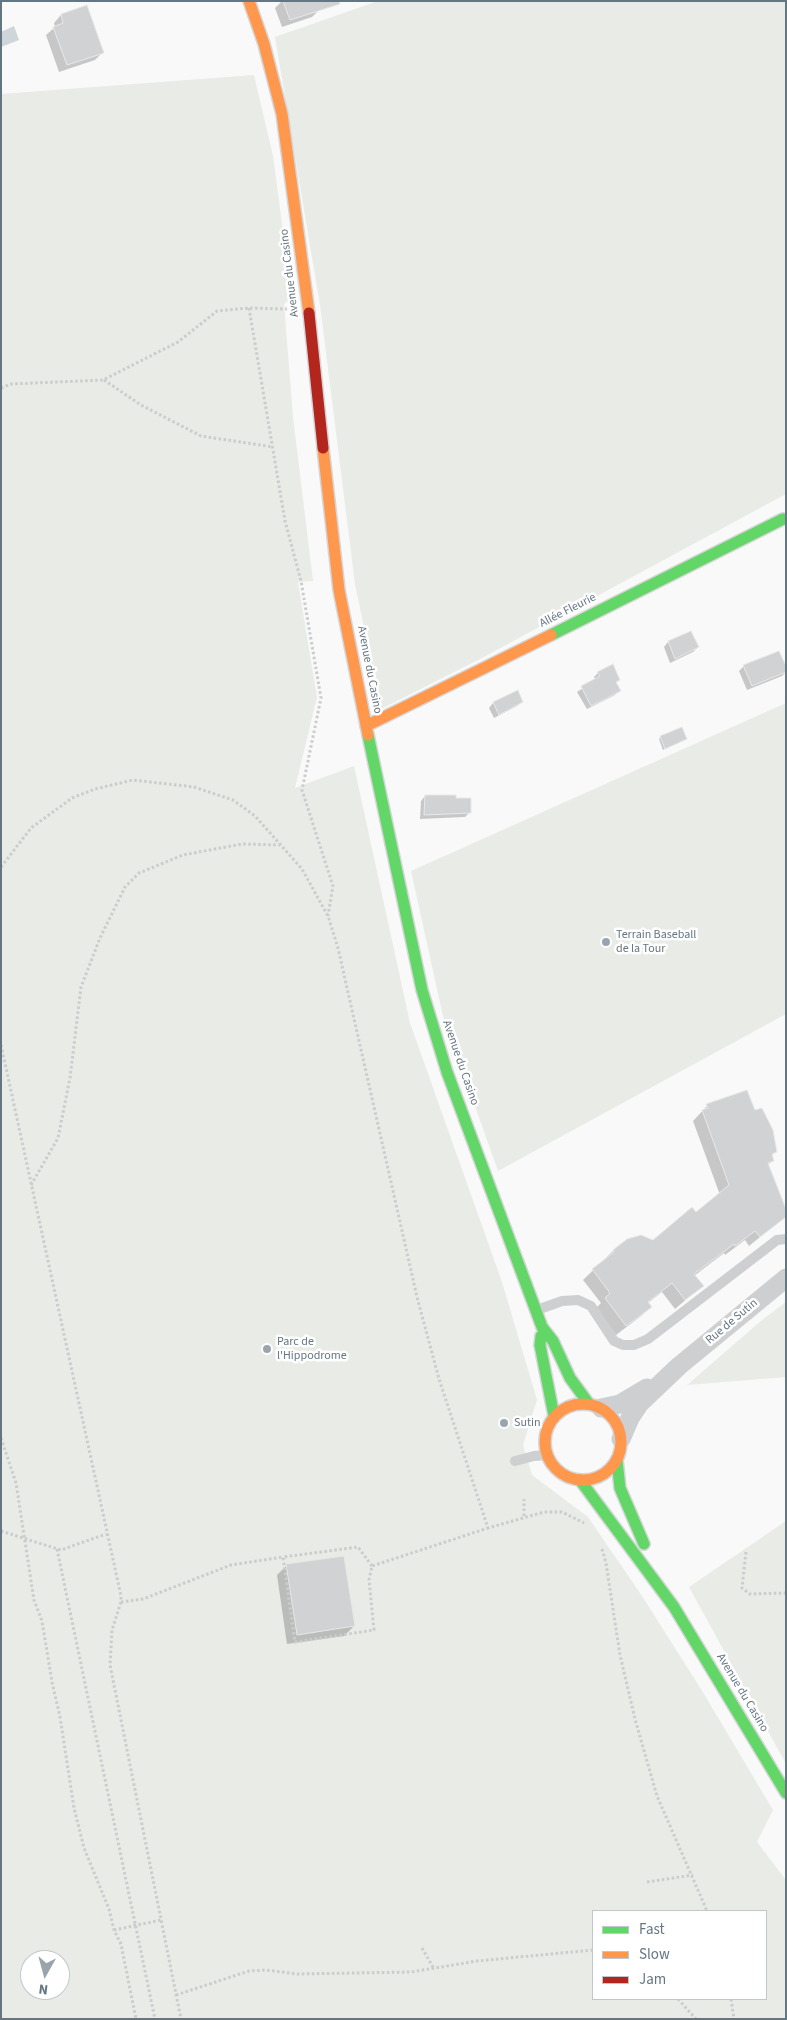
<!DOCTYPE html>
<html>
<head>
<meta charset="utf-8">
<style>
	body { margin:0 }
	#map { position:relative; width:787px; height:2020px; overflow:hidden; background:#f9f9f9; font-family:"Source Sans 3",sans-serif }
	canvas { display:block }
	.frame { position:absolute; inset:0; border:2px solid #657683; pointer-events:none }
	.legend { position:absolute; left:592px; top:1910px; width:175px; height:90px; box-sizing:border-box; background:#fff; border:1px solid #c1c8cd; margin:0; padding:6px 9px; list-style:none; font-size:15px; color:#657683 }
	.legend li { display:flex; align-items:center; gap:10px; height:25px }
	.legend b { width:25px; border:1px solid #c1c8cd }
	.north { position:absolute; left:20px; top:1950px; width:50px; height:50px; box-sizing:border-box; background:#fff; border:1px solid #c1c8cd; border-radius:50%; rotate:187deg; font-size:14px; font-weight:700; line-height:20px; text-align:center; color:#657683 }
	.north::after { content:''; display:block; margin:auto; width:18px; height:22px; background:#99a4ac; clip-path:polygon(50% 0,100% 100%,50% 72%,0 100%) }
</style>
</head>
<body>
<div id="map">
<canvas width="787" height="2020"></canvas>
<div class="frame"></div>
<ul class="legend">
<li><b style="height:6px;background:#63d668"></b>Fast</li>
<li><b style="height:6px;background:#ff974d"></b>Slow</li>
<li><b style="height:6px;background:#b3261e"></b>Jam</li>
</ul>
<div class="north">N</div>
</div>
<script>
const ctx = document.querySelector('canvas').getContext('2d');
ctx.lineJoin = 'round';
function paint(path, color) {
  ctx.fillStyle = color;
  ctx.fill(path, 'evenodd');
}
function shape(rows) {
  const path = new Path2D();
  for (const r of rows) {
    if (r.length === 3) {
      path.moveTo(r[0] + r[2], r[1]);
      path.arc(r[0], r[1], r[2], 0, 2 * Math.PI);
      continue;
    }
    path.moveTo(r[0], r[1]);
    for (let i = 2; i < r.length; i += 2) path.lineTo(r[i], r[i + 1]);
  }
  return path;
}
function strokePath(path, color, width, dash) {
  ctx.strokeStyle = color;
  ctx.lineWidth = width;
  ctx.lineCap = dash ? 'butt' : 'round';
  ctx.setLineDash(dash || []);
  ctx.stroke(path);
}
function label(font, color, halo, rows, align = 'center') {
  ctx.font = font + ' "Source Sans 3",sans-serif';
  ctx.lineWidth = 5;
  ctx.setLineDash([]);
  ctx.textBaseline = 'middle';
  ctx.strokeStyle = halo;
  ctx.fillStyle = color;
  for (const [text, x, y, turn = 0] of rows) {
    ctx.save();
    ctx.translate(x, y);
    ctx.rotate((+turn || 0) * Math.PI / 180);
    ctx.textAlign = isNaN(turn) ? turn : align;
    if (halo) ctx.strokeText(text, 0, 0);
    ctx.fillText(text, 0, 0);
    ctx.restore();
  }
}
paint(shape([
	[378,1,786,1,786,494,482,658,381,709,355,584,320,305,275,37],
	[254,75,273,156,292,298,284,304,293,417,313,581,298,582,317,697,295,788,354,766,410,1023,502,1282,537,1400,523,1445,532,1475,588,1517,644,1599,704,1694,773,1810,757,1842,786,1880,786,2019,1,2019,1,94],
	[593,1911,766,1911,766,1999,593,1999],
	[30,1960,60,1960,60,1990,30,1990],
	[786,703,786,1014,498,1171,443,1016,411,871],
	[786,1302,786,1377,687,1385,762,1320],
	[786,1521,786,1764,689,1587]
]), '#e8ebe6');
paint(shape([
	[14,26,19,40,1,47,1,32]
]), '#ced6d9');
paint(shape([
	[282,1,321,1,319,10,312,17,282,27,275,8],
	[86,7,103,52,95,60,59,72,46,35,55,27,54,23,61,15],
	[668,642,698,647,693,652,670,663,664,647],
	[744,666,786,672,782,676,747,690,739,671],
	[598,673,619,680,615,683,619,690,615,695,587,709,577,692,595,680,594,677],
	[517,692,522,701,517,706,494,718,489,708,493,703],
	[661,737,684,740,663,750,659,739],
	[425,796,470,812,465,817,420,819,421,801],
	[707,1106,754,1112,776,1152,771,1156,773,1160,768,1165,786,1216,749,1246,745,1240,725,1255,724,1253,694,1276,702,1286,675,1309,662,1292,648,1303,651,1307,641,1316,616,1335,596,1308,601,1303,583,1280,613,1251,653,1241,696,1214,720,1195,693,1121],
	[287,1565,354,1626,344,1636,287,1644,277,1575]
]), '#0003');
const building = shape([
	[283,1,339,1,340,4,290,20,283,1],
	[87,5,104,53,67,65,53,27,63,23,61,14,87,5],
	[691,631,699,647,675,659,668,641,691,631],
	[779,651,786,666,786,672,752,686,743,665,779,651],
	[613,664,620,680,616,682,621,691,591,706,581,686,600,676,597,672,613,664],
	[518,690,523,702,499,715,493,702,518,690],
	[682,727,687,739,665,749,660,736,682,727],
	[425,795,456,795,456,798,471,798,471,813,424,815,425,795],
	[747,1090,755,1110,762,1108,773,1130,777,1152,772,1154,774,1161,768,1163,786,1209,786,1217,760,1237,755,1231,735,1246,734,1244,694,1274,704,1286,685,1300,672,1283,648,1302,652,1307,626,1326,605,1298,610,1293,592,1269,614,1252,613,1250,627,1239,641,1235,653,1240,692,1207,696,1212,729,1185,702,1110,708,1108,706,1104,747,1090],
	[344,1556,355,1626,297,1635,286,1564,344,1556]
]);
paint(building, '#d0d2d3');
strokePath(building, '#e8e8e8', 1);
const fast = shape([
	[551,635,783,519],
	[368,735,422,990,447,1072,542,1327,553,1341,570,1378,589,1404],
	[541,1336,540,1345,554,1416],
	[617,1460,620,1488,644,1544],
	[580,1480,674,1607,786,1793]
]);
const slow = shape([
	[249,1,264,44,282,114,309,313],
	[323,448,339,590,368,735],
	[366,726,551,635],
	[583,1442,38]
]);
const jam = shape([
	[309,313,323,448]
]);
strokePath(fast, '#d5d6d7', 14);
strokePath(slow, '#d5d6d7', 14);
strokePath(jam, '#d5d6d7', 14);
strokePath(shape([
	[249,308,285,521,301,581,321,698,302,790,333,886,328,916],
	[104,380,141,405,201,436,273,447],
	[1,388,11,384,103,380,178,342,217,311,249,308,287,309],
	[1,867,31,828,72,798,95,789,133,780,194,787,233,800,255,816,302,869,328,916,338,948,417,1297,439,1379,488,1528,544,1512,562,1512,584,1523],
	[1,1045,121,1596,121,1602,112,1630,110,1665,181,2019],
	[31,1185,58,1138,70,1078,81,987,100,938,125,887,139,873,183,855,242,844,280,845],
	[1,1438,16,1483,34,1600,42,1621,52,1682,60,1717,74,1808,84,1848,109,1909,114,1930,121,1944,136,2019],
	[524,1516,524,1499],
	[1,1531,61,1550,106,1534],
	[57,1549,155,2019],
	[602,1549,606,1563,620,1655,635,1719,657,1796,707,1911],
	[746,1552,742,1588,750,1594,786,1593],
	[372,1566,358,1547,283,1557,295,1642,374,1630,369,1580,372,1566,488,1528],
	[121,1602,143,1599,231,1565,283,1557],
	[647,1882,693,1875],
	[114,1930,161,1920],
	[422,1948,434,1969],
	[176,1995,249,1971,266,1970,297,1974,411,1972,477,1961,593,1950],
	[678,1999,696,2019],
	[731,1999,734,2019]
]), '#cbcccd', 3, [2.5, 2.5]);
strokePath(shape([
	[537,1310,562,1301,578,1300,591,1306,614,1341,623,1345,634,1345,648,1339,777,1240,786,1239],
	[515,1461,534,1456,547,1455]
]), '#cecfd0', 10);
strokePath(shape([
	[601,1408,620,1404,647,1388],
	[621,1439,630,1418,640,1403,679,1366,786,1278]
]), '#cecfd0', 19);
strokePath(fast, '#63d668', 11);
strokePath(slow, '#ff974d', 11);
strokePath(jam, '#b3261e', 11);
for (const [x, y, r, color] of [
	[606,942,5,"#99a4ac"],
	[267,1349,5,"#99a4ac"],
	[504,1423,5,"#99a4ac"]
]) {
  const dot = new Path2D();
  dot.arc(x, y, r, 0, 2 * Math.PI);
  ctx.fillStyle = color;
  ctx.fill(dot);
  strokePath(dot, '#fff', 2);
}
label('12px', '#657683', '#fff', [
	["Avenue du Casino",290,273,-97],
	["Allée Fleurie",568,611,-27],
	["Avenue du Casino",369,670,79],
	["Avenue du Casino",460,1063,71],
	["Rue de Sutin",732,1322,-40],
	["Avenue du Casino",742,1693,59]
]);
label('12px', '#657683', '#fff', [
	["Terrain Baseball",616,935],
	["de la Tour",616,949],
	["Parc de",277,1342],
	["l'Hippodrome",277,1356],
	["Sutin",514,1423]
], 'left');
</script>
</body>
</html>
